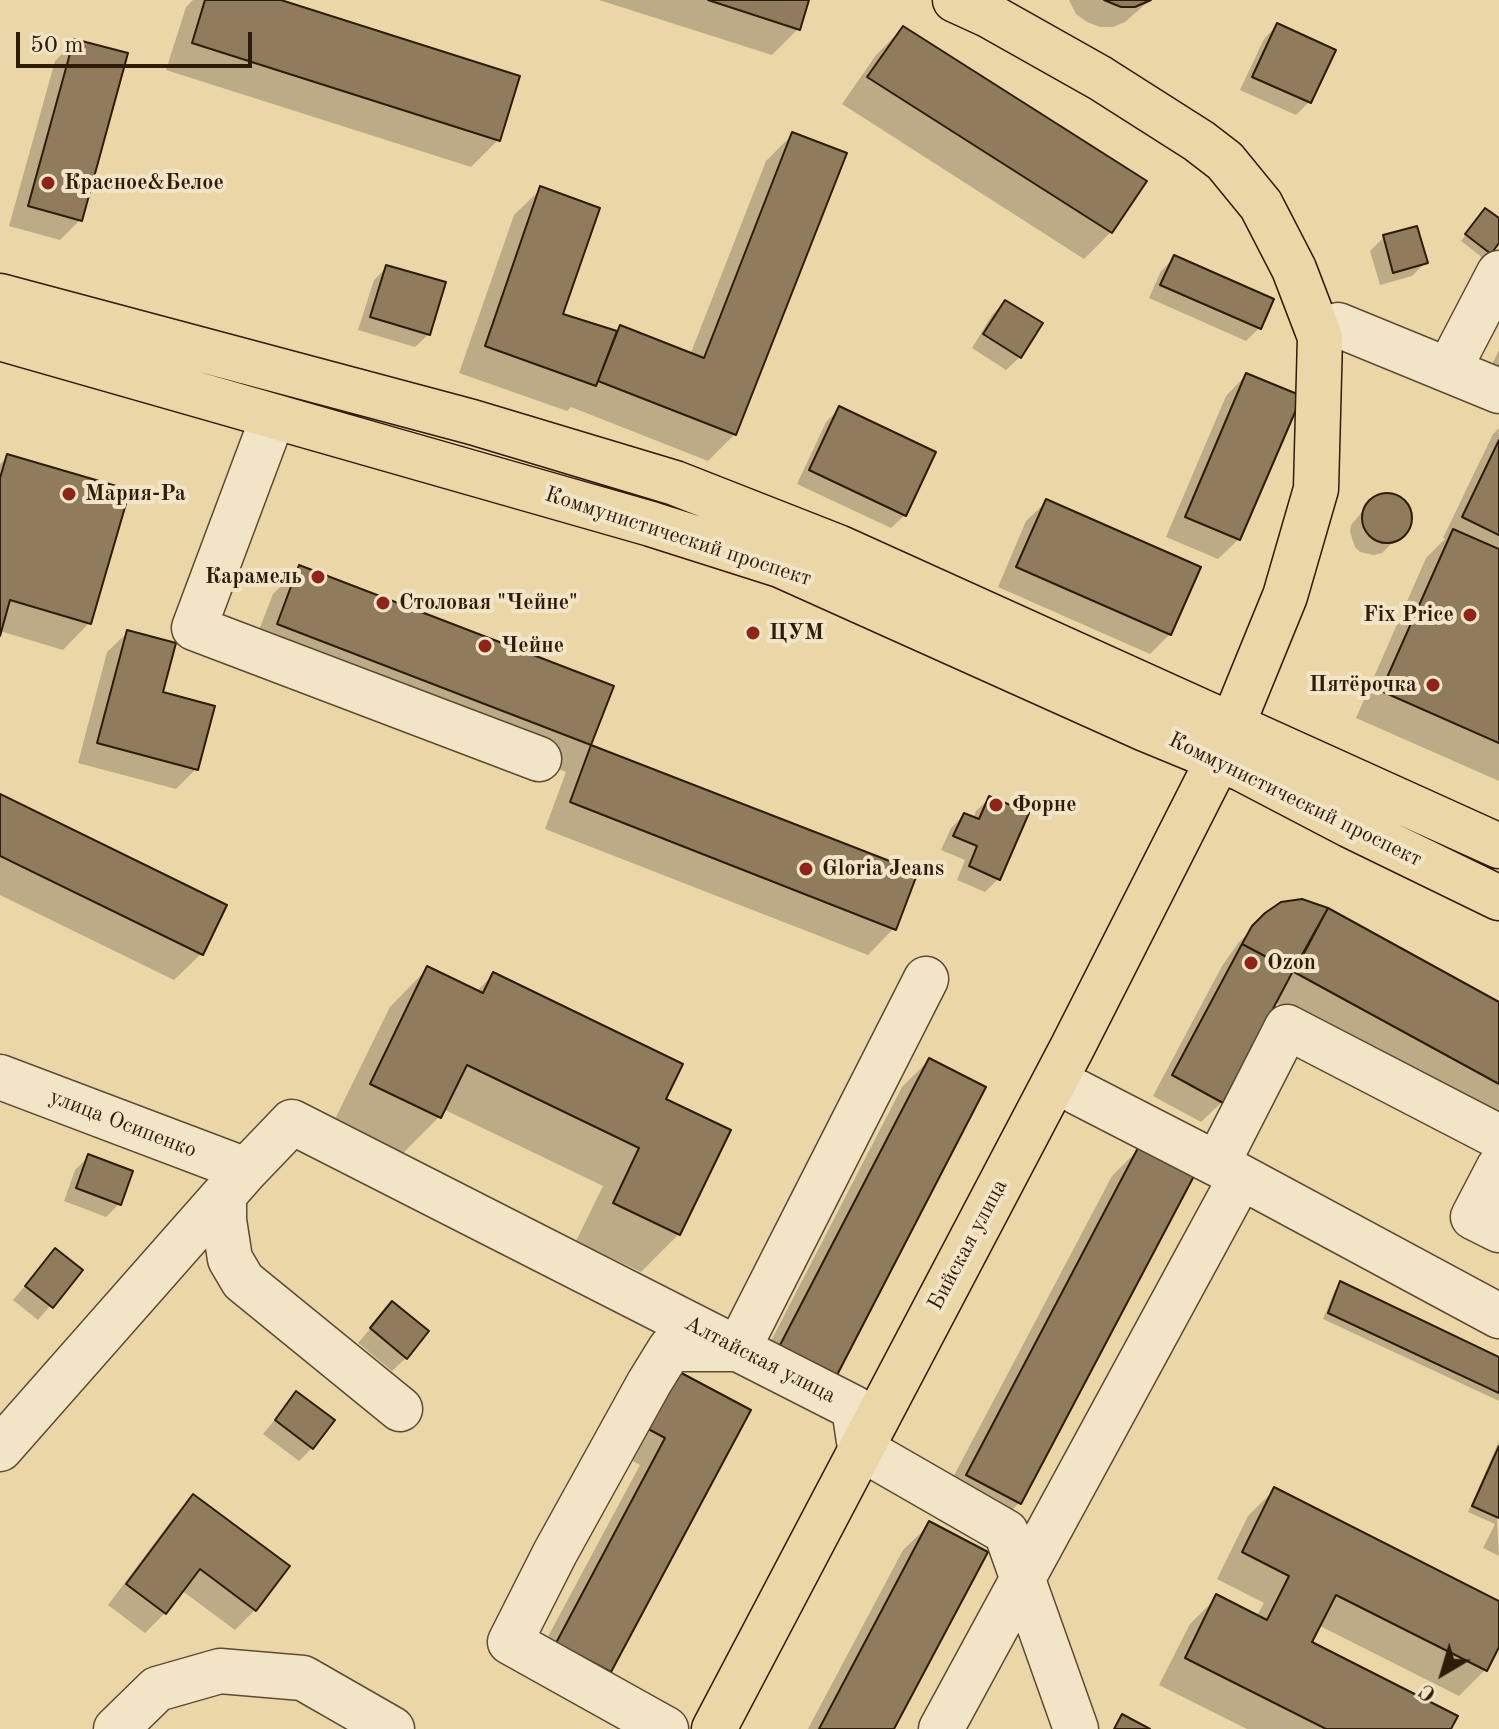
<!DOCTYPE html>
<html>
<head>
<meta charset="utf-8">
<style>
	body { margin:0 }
	#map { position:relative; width:1499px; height:1729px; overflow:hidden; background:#ebd6a8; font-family:"Old Standard TT",serif }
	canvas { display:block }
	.north { position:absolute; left:1403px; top:1633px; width:80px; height:80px; -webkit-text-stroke:6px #f2e4c6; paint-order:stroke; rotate:218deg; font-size:22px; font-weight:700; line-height:32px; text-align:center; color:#2e1b0a }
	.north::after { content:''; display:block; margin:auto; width:28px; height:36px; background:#2e1b0a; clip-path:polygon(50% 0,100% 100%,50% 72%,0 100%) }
	.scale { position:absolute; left:16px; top:32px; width:236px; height:36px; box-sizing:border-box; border:4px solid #2e1b0a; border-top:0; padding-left:10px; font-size:24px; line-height:28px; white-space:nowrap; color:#2e1b0a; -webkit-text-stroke:6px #f2e4c6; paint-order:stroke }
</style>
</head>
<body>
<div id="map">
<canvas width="1499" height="1729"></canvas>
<div class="north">С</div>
<div class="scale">50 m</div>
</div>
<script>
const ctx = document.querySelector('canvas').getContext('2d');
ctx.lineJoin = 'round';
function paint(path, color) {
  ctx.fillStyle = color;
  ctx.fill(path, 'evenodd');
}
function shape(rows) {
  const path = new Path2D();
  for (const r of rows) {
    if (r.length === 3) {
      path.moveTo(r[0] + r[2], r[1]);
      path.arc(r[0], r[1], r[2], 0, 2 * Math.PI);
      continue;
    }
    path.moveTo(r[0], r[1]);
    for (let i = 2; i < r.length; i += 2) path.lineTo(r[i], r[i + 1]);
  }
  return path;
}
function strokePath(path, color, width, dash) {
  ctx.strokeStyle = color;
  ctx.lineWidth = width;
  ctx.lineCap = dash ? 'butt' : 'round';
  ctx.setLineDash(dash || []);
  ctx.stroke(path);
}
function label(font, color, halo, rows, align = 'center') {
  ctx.font = font + ' "Old Standard TT",serif';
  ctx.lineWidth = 8;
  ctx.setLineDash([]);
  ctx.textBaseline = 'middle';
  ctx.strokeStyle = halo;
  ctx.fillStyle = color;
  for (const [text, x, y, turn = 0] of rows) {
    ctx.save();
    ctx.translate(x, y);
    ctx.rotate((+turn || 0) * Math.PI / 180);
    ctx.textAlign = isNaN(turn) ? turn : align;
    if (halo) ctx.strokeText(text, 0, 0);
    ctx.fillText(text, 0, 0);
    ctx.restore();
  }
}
paint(shape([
	[193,0,274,0,498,140,471,167,166,70,186,7],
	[599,0,807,0,799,28,772,55],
	[1069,0,1150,0,1125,22,1113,27,1100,27,1087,22,1076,14],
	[1277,25,1309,102,1296,115,1240,90,1264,39],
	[903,28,1111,232,1084,259,842,104,876,55],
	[75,41,80,220,60,240,9,226,55,61],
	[793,134,735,434,708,461,571,407,567,411,459,373,514,215,541,189,560,315,615,333,620,327,690,355,766,161],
	[1479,217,1499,221,1499,239,1483,258,1461,241],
	[1384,237,1425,263,1412,276,1380,285,1370,251],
	[1174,258,1259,328,1246,341,1149,298,1161,271],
	[387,267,429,334,415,347,358,330,374,280],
	[1005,302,1020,357,1006,370,972,348,992,315],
	[1499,350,1499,404,1478,393],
	[1246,375,1239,539,1218,559,1166,537,1226,396],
	[840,408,905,515,891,528,797,484,826,422],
	[1499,428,1499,781,1356,718,1426,558,1445,539,1443,538,1493,434],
	[7,457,89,623,63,650,0,631,0,464],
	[1386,495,1401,499,1410,512,1408,527,1382,553,1374,555,1360,552,1355,547,1350,532,1351,525,1371,501],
	[1047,501,1170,634,1150,654,998,587,1026,521],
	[300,567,611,687,589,746,916,874,894,928,868,955,545,829,566,772,251,651,273,594],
	[128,632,196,769,176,789,78,763,107,652],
	[0,797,201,954,174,980,0,895],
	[990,798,998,879,985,892,957,880,965,860,941,850,951,828,964,815,973,819,976,811],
	[1302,901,1328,910,1499,1004,1499,1125,1274,1002,1222,1102,1201,1122,1153,1096,1222,966,1239,942,1252,929],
	[428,968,476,992,493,975,664,1100,679,1234,641,1272,576,1241,603,1186,443,1109,439,1117,401,1155,333,1123,390,1007],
	[929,1060,834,1375,754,1374,902,1087],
	[1139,1149,1019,1503,993,1530,940,1502,1112,1176],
	[89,1156,119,1204,106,1217,64,1201,75,1170],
	[55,1251,80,1271,38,1320,13,1300],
	[1341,1283,1499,1359,1499,1401,1323,1319,1335,1290],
	[392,1303,406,1358,392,1371,358,1343],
	[296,1394,312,1448,299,1461,263,1434],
	[645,1397,748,1411,609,1671,582,1698,530,1670,640,1465,616,1452],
	[1499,1441,1497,1519,1499,1556,1483,1548,1495,1524,1468,1512],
	[1274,1490,1499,1603,1499,1643,1486,1669,1459,1696,1318,1625,1310,1643,1449,1729,1247,1729,1159,1685,1190,1624,1217,1597,1256,1617,1264,1603,1217,1579,1248,1516],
	[194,1497,255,1610,235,1630,181,1590,165,1613,145,1633,108,1605,174,1517],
	[930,1524,892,1729,808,1729,903,1550]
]), '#0003');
const building = shape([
	[205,0,281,0,520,76,500,141,192,43,205,0],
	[708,0,809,0,800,30,708,0],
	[1104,0,1151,0,1135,7,1121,7,1104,0],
	[1277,23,1336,50,1311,103,1252,77,1277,23],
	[903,26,1147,181,1112,233,867,77,903,26],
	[74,39,128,53,82,221,28,206,74,39],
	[792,132,847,153,736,435,598,381,620,325,704,358,792,132],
	[540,186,600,208,563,314,617,331,596,386,485,346,540,186],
	[1485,208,1499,218,1499,243,1491,254,1465,234,1485,208],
	[1417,226,1428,263,1393,273,1383,235,1417,226],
	[1174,255,1274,299,1261,329,1160,285,1174,255],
	[386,265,446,282,430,335,370,317,386,265],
	[1005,300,1043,323,1021,358,983,334,1005,300],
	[1246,373,1302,396,1240,540,1185,517,1246,373],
	[839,406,936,452,906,516,809,470,839,406],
	[1499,440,1499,535,1462,517,1499,440],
	[7,454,130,490,91,624,10,600,0,636,0,478,7,454],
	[1387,518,25],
	[1046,499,1201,567,1171,635,1016,567,1046,499],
	[1453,529,1499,549,1499,743,1381,691,1453,529],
	[299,565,614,686,591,745,277,624,299,565],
	[127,630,176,643,163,692,215,706,198,770,97,743,127,630],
	[591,745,918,872,896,930,570,802,591,745],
	[0,794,227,905,203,955,0,856,0,794],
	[989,796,1029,813,1000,880,969,866,977,846,953,836,964,813,979,819,989,796],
	[1302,899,1328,908,1293,971,1242,944,1252,926,1265,913,1281,902,1302,899],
	[1328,908,1499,1002,1499,1084,1294,972,1328,908],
	[1242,944,1293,971,1223,1103,1172,1075,1242,944],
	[427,966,483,993,493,972,683,1064,666,1099,731,1130,680,1235,613,1203,639,1148,467,1065,441,1118,370,1084,427,966],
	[929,1058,986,1087,836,1377,779,1347,929,1058],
	[1139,1146,1194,1176,1021,1504,966,1475,1139,1146],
	[88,1154,133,1171,121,1205,76,1188,88,1154],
	[55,1248,83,1270,53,1308,25,1286,55,1248],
	[1340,1281,1499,1357,1499,1393,1328,1313,1340,1281],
	[392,1301,429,1331,407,1359,370,1328,392,1301],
	[672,1368,751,1410,611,1672,556,1643,665,1438,641,1425,672,1368],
	[296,1391,335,1420,313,1449,275,1420,296,1391],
	[1499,1446,1499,1518,1472,1506,1499,1446],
	[1274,1487,1499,1601,1499,1647,1487,1671,1336,1595,1312,1642,1458,1716,1451,1729,1326,1729,1185,1658,1216,1594,1267,1620,1289,1576,1242,1552,1274,1487],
	[193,1494,290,1566,256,1611,200,1569,166,1614,126,1584,193,1494],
	[929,1521,988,1552,894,1729,819,1729,929,1521],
	[1122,1714,1150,1729,1114,1729,1122,1714]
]);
paint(building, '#907c5c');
strokePath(building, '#2e1b0a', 2);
const minor = shape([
	[1338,325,1499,391],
	[1449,369,1499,273],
	[273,417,194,628,539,759],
	[0,1077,246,1170],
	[1077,1092,1217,1164,1287,1027,1499,1137],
	[1217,1164,1499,1316],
	[1499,1167,1473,1217,1499,1230],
	[224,1196,224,1220,230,1259,243,1281,400,1409],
	[0,1449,246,1170,292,1122,854,1408,860,1448,1006,1532,1076,1729],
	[116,1729,157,1689,220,1671,303,1678,392,1729],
	[666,1729,510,1642,555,1553,649,1383,670,1349,738,1349,926,979],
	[941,1729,1241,1177]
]);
const major = shape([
	[0,296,472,422,675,483,838,547,1499,846],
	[0,338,651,524,780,565,1145,729,1242,769,1349,825,1499,898],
	[714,1729,1073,1046,1218,760,1285,596,1316,489,1320,337,1294,269,1261,205,1225,161,1199,141,1100,78,990,16,955,0]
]);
strokePath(minor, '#5d4a32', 47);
strokePath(major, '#2e1b0a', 47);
strokePath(minor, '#f2e4c6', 44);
strokePath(major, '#ebd6a8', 44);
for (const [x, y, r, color] of [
	[48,183,8,"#8f2418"],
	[69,494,8,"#8f2418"],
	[318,577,8,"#8f2418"],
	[383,603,8,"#8f2418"],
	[1470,615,8,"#8f2418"],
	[753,633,8,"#8f2418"],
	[485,646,8,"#8f2418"],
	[1433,685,8,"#8f2418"],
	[996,805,8,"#8f2418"],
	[806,869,8,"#8f2418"],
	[1251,963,8,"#8f2418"]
]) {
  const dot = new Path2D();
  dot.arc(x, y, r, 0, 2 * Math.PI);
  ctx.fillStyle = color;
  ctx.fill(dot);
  strokePath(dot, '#f2e4c6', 3);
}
label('bold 22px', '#2e1b0a', '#f2e4c6', [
	["Красное&Белое",64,183],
	["Мария-Ра",85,494],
	["Карамель",302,577,"right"],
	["Столовая \"Чейне\"",399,603],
	["Fix Price",1454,615,"right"],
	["ЦУМ",769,633],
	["Чейне",501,646],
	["Пятёрочка",1417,685,"right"],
	["Форне",1012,805],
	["Gloria Jeans",822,869],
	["Ozon",1267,963]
], 'left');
label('22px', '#2e1b0a', '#f2e4c6', [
	["Коммунистический проспект",678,537,18],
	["Коммунистический проспект",1295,800,26],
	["улица Осипенко",123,1124,21],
	["Бийская улица",968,1245,-62],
	["Алтайская улица",760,1360,27]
]);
</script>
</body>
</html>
